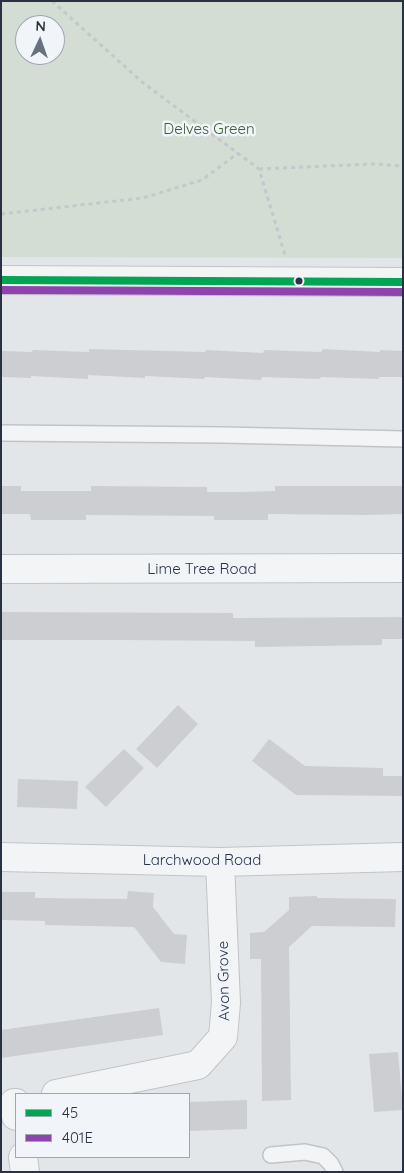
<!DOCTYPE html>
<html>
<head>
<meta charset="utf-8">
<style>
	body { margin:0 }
	#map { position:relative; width:404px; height:1173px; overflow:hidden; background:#e3e6e9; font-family:Quicksand,sans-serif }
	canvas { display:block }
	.frame { position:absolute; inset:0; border:2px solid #283244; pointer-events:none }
	.legend { position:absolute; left:15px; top:1093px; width:175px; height:65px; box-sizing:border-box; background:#f1f4f8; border:1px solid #a1a6b0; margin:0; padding:6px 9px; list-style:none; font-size:15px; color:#283244 }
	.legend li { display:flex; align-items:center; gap:10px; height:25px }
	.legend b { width:25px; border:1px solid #a1a6b0 }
	.north { position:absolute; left:15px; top:15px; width:50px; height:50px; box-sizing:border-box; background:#f1f4f8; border:1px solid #a1a6b0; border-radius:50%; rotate:3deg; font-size:14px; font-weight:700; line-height:20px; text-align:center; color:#283244 }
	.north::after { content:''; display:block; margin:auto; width:18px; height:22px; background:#69717e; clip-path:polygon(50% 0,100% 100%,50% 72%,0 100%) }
</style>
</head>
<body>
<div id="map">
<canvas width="404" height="1173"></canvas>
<div class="frame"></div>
<ul class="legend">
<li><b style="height:6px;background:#00a651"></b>45</li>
<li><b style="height:6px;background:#8e44ad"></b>401E</li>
</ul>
<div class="north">N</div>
</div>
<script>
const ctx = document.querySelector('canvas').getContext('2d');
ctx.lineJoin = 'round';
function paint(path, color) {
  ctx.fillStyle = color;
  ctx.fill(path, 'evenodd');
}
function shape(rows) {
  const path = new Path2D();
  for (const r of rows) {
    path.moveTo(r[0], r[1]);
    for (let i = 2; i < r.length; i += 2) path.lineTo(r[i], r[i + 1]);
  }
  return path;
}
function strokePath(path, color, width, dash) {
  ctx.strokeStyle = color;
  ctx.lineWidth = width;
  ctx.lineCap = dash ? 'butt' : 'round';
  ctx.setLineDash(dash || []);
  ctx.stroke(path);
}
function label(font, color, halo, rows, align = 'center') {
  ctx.font = font + ' Quicksand,sans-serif';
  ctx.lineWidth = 5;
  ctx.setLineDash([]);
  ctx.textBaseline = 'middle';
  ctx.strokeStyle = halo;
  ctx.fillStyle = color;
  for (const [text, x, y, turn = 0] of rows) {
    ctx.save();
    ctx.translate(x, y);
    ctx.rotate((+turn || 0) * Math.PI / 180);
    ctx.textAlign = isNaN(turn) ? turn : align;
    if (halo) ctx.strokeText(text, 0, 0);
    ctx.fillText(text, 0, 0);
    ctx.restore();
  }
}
paint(shape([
	[1,1,403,1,403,258,1,257],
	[25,25,55,25,55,55,25,55]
]), '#d3ddd3');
paint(shape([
	[89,349,205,352,206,350,263,353,264,350,321,352,323,349,380,352,380,350,403,351,403,377,379,377,379,379,321,377,320,379,262,377,261,380,205,377,204,379,145,376,145,378,88,375,88,379,31,376,31,378,1,377,1,351,32,352,33,350,89,352],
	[1,486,21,486,21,491,91,491,91,486,207,487,207,492,242,492,275,491,275,486,403,486,403,514,365,515,268,514,268,520,214,520,214,516,86,515,86,520,31,520,30,514,1,514],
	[1,612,233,613,233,618,403,617,403,639,382,639,382,645,255,647,255,641,115,640,1,640],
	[178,705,198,724,157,768,136,749],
	[269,739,305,766,383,768,383,776,403,776,403,796,296,795,252,761],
	[124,749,144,768,106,807,85,787],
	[18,779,78,781,77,809,17,807],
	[128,891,154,893,153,907,174,934,187,935,185,964,161,962,134,927,45,925,45,921,1,920,1,892,35,892,35,898,127,899],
	[317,896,317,898,396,899,395,927,312,926,289,947,291,1100,262,1101,261,959,250,959,250,933,264,932,289,910,289,897],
	[159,1008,163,1035,1,1058,1,1030],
	[398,1052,403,1110,374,1112,369,1054],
	[247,1100,247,1129,189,1131,189,1102]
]), '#ccced1');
const service = shape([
	[1,433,223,435,403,439],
	[271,1155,305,1152,323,1156,331,1164,335,1172]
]);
const minor = shape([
	[1,569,403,568],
	[1,857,220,862,403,857],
	[56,1094,198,1065,223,1037,226,1003,220,862],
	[16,1103,14,1103,16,1116],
	[23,1157,25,1172]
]);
const tertiary = shape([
	[1,280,403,282]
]);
strokePath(service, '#c1c4c7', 18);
strokePath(minor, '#c1c4c7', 30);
strokePath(tertiary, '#c1c4c7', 30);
strokePath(shape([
	[52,1,142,82,259,169,285,255],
	[259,169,374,164,403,166],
	[1,214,143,198,202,180,238,153]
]), '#c4c7cc', 3, [4, 4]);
strokePath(service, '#f3f4f5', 15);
strokePath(minor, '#f3f4f5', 28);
strokePath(tertiary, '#f3f4f5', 28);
strokePath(shape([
	[1,280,403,282]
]), '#00a651', 8);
strokePath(shape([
	[1,290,403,292]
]), '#8e44ad', 8);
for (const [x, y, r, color] of [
	[299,281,4.5,"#283244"]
]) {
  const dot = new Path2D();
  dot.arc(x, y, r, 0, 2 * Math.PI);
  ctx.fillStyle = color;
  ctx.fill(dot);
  strokePath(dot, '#f1f4f8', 2);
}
label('15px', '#3c6134', '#f1f4f8', [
	["Delves Green",209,129]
]);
label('15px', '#283244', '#f1f4f8', [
	["Lime Tree Road",202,569],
	["Larchwood Road",202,860],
	["Avon Grove",224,981,-91]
]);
</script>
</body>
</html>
